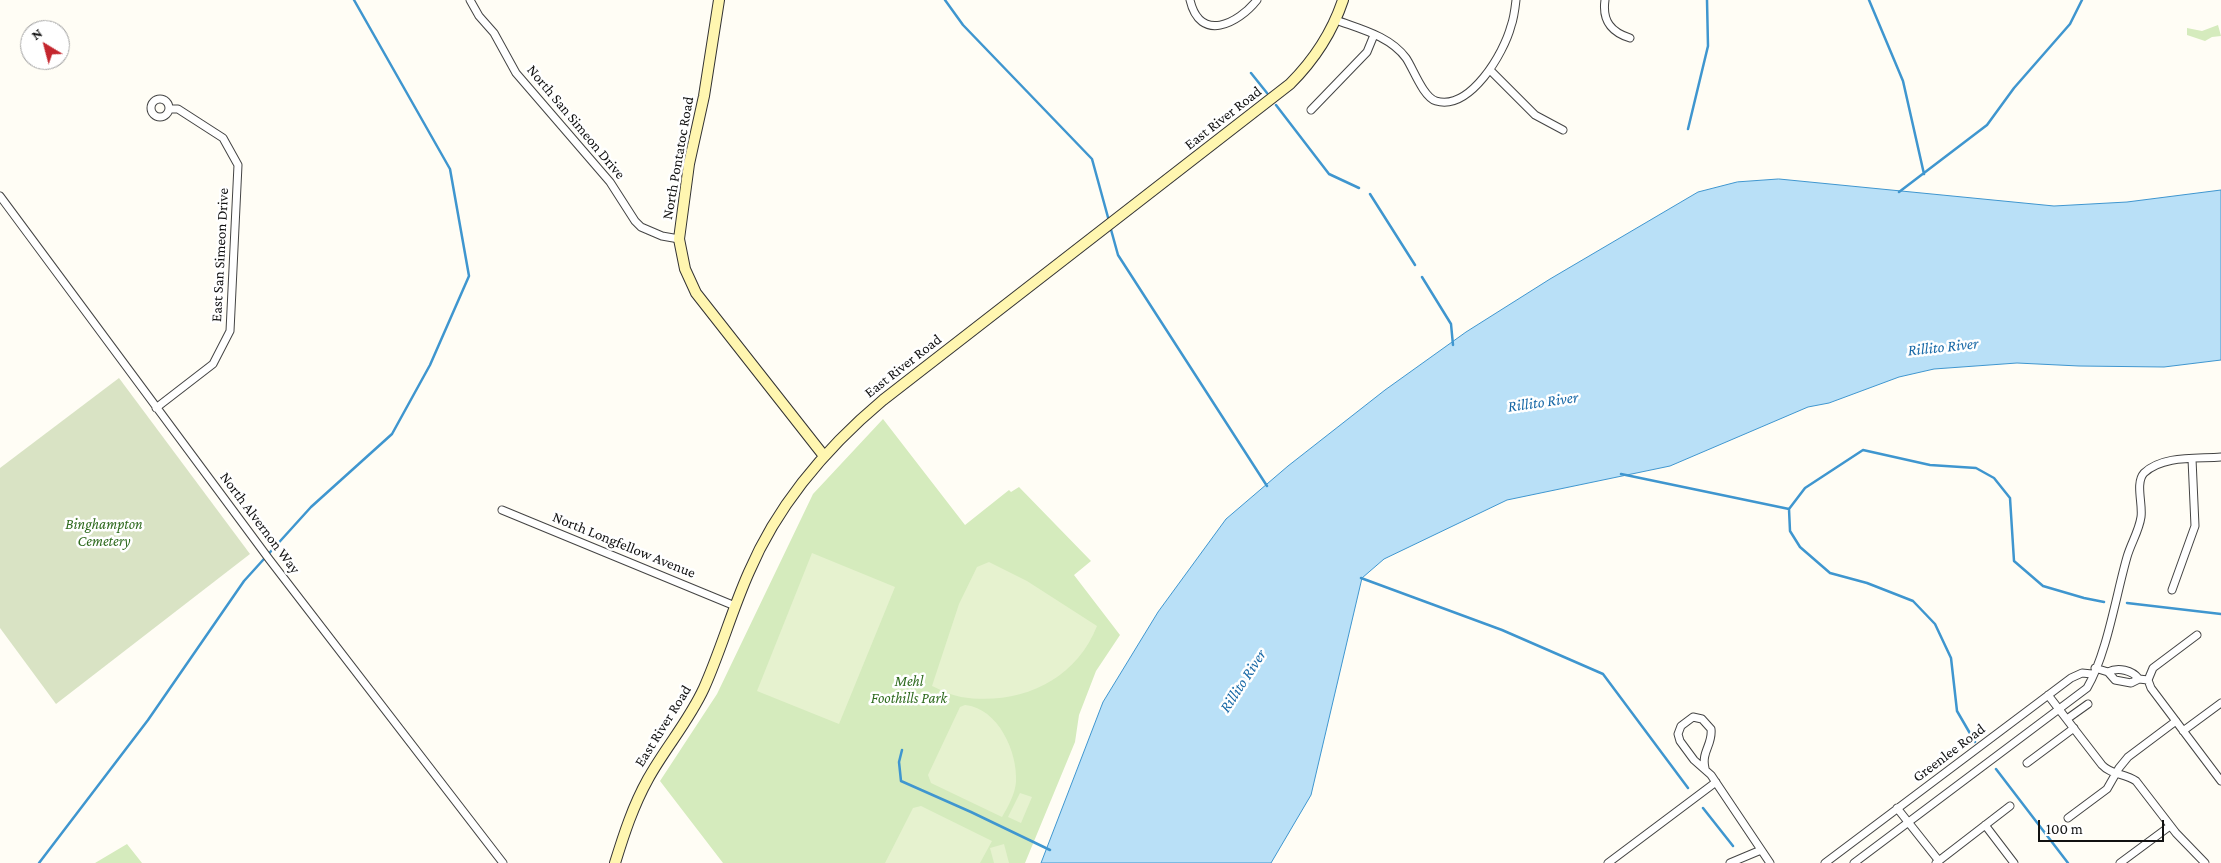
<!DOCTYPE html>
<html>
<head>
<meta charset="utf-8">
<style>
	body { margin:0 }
	#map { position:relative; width:2221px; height:863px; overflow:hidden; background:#fffdf5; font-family:"Crimson Pro",serif }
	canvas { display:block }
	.north { position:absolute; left:20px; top:20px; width:50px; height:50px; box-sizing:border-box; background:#fff; border:1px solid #a0a0a0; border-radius:50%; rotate:323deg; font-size:14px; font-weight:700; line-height:20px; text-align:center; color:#111 }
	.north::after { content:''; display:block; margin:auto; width:18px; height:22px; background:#c4262e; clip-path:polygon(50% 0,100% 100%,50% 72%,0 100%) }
	.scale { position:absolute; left:2038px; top:820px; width:126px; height:22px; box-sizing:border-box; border:2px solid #111; border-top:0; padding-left:6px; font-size:15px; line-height:18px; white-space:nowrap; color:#111; -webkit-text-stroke:4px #fff; paint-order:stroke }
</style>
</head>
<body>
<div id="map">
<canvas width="2221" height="863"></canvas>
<div class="north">N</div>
<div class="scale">100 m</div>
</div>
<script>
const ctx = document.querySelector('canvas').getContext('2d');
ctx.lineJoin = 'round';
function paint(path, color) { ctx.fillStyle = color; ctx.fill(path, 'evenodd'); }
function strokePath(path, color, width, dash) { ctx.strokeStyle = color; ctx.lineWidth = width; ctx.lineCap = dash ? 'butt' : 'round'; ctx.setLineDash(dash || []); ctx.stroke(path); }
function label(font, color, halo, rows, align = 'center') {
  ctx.font = font + ' "Crimson Pro",serif'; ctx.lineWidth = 5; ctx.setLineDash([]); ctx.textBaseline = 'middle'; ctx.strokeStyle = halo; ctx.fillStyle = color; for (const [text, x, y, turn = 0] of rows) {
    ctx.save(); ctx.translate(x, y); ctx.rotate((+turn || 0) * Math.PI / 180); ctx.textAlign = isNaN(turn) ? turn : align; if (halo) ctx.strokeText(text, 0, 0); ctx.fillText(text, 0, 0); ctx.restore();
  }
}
const green = new Path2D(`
	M2218 25 2221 36 2212 37 2205 41 2187 35V28L2202 31Z
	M883 419 965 525 1009 490 1011 492 1019 487 1091 561 1074 575 1120 635 1096 671 1079 715 1075 742 1025 863H723L660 781 717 694 813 494Z
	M127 844 142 863H95Z`);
const cemetery = new Path2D(`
	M119 378 250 554 56 704 0 628V468Z`);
const pitch = new Path2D(`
	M812 553 895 587 839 724 757 691Z
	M989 562 1027 581 1097 626C1075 682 1018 706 961 697 951 695 941 690 932 686L959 604 977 567Z
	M965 705C998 708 1018 752 1016 782 1015 794 1008 807 1002 817L931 783 928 775 960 707Z
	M1020 793 1032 797 1021 823 1008 817Z
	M921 806 992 841 980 863H885L913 808Z
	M1004 844 1009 863H994L990 848Z`);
const water = new Path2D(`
	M1779 179 2054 206 2127 202 2221 190V360L2164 367 2079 366 2017 363 1934 369 1899 377 1829 403 1808 407 1670 466 1507 500 1384 559 1362 578 1311 795 1271 863H1041L1103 702 1158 612 1226 519 1288 466 1385 390 1466 332 1550 279 1698 192 1737 182Z`);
const stream = new Path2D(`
	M945 0 963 25 1092 159 1109 221
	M1869 0 1903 81 1924 174
	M1251 73 1267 93
	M1276 105 1329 174 1359 188
	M1688 129 1708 46 1707 0
	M1899 192 1987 125 2014 88 2070 24 2082 0
	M1370 194 1415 265
	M1110 226 1118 255 1267 486
	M1422 277 1451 324 1453 345
	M1621 474 1789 509
	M1361 578 1502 630 1603 674 1688 788
	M2127 603 2221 614
	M1975 742 1957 711 1951 658 1935 624 1913 601 1867 583 1830 573 1800 547 1790 531 1789 509 1805 488 1863 450 1930 465 1976 468 1994 478 2010 498 2014 561 2043 586 2084 598 2104 602
	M902 750 899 762 901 781 971 812 1050 850
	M1996 769 2068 863
	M1703 808 1733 846
	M39 863 148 720 244 581 311 507 392 434 430 365 469 276 450 169 354 0`);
const street = new Path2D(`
	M470 0 479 16 494 33 516 73 610 182 635 221 641 227 662 236 679 239
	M1190 0C1200 43 1238 24 1257 0
	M1605 0C1602 21 1611 32 1630 38
	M1336 20C1360 29 1390 36 1406 58 1413 68 1423 97 1436 101 1470 111 1504 53 1511 26 1514 18 1515 9 1516 0
	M1490 70 1535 115 1563 130
	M151 108a9 9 0 1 1 18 0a9 9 0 1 1-18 0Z
	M1311 110 1367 52 1374 35
	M0 196 269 559 503 863
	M156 408 213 364 230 331 238 165 223 138 178 109H169
	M502 510 735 606
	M2172 590 2195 526 2192 459
	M2095 668 2108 672 2115 680 2131 683 2139 679 2148 680 2151 688 2221 781
	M2108 672C2118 667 2132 670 2139 679
	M2148 680 2153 668 2197 635
	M2048 695 2102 765C2111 775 2125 773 2136 781L2176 833 2205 863
	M2067 719 2088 704
	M2183 731 2221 703
	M2027 763 2074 728
	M1705 768C1701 752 1713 744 1711 729L1702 719 1693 717 1681 726 1678 734 1680 741 1694 760 1711 775 1770 863
	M1897 808 1939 861
	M2068 818 2107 789 2119 768 2128 757 2176 721
	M1985 825 2014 863
	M1608 863 1716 782
	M1730 863 1761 850
	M1825 863 2071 678 2082 673 2092 674
	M1854 863 2087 688C2107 654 2116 595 2127 557 2131 543 2139 531 2141 517 2143 504 2135 483 2144 473 2163 455 2197 459 2221 457
	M1936 863 2010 806
	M2120 863 2170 826`);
const secondary = new Path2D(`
	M719 0 704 96 689 164 679 239 685 269 696 293 824 456
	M615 863C624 834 633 806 648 779 665 748 689 721 704 688 721 650 732 610 749 572 778 504 827 447 883 400L1290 84C1315 59 1332 33 1343 0`);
const streetNames = [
	["East River Road",1223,118,-38],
	["North San Simeon Drive",576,122,50],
	["North Pontatoc Road",678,158,-80],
	["East San Simeon Drive",220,255,-87],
	["East River Road",903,366,-38],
	["North Alvernon Way",260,523,53],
	["North Longfellow Avenue",624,545,22],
	["East River Road",663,726,-58],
	["Greenlee Road",1949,753,-37]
];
const parkNames = [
	["Binghampton",104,524],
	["Cemetery",104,541],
	["Mehl",909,681],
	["Foothills Park",909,698]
];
const waterNames = [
	["Rillito River",1943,347,-6],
	["Rillito River",1543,402,-8],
	["Rillito River",1243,681,-57]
];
paint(green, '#d5ebbd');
paint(cemetery, '#d9e3c4');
paint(pitch, '#e6f2cf');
paint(water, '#b9e0f7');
strokePath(water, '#3f96cf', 1);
strokePath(stream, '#3f96cf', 2.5);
strokePath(street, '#444', 9);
strokePath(secondary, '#333', 12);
strokePath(street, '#fff', 7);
strokePath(secondary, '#fff6b0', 10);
label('15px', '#111', '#fff', streetNames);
label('italic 15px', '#2f6b1f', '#fff', parkNames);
label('italic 16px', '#1768a6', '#fff', waterNames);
</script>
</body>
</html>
